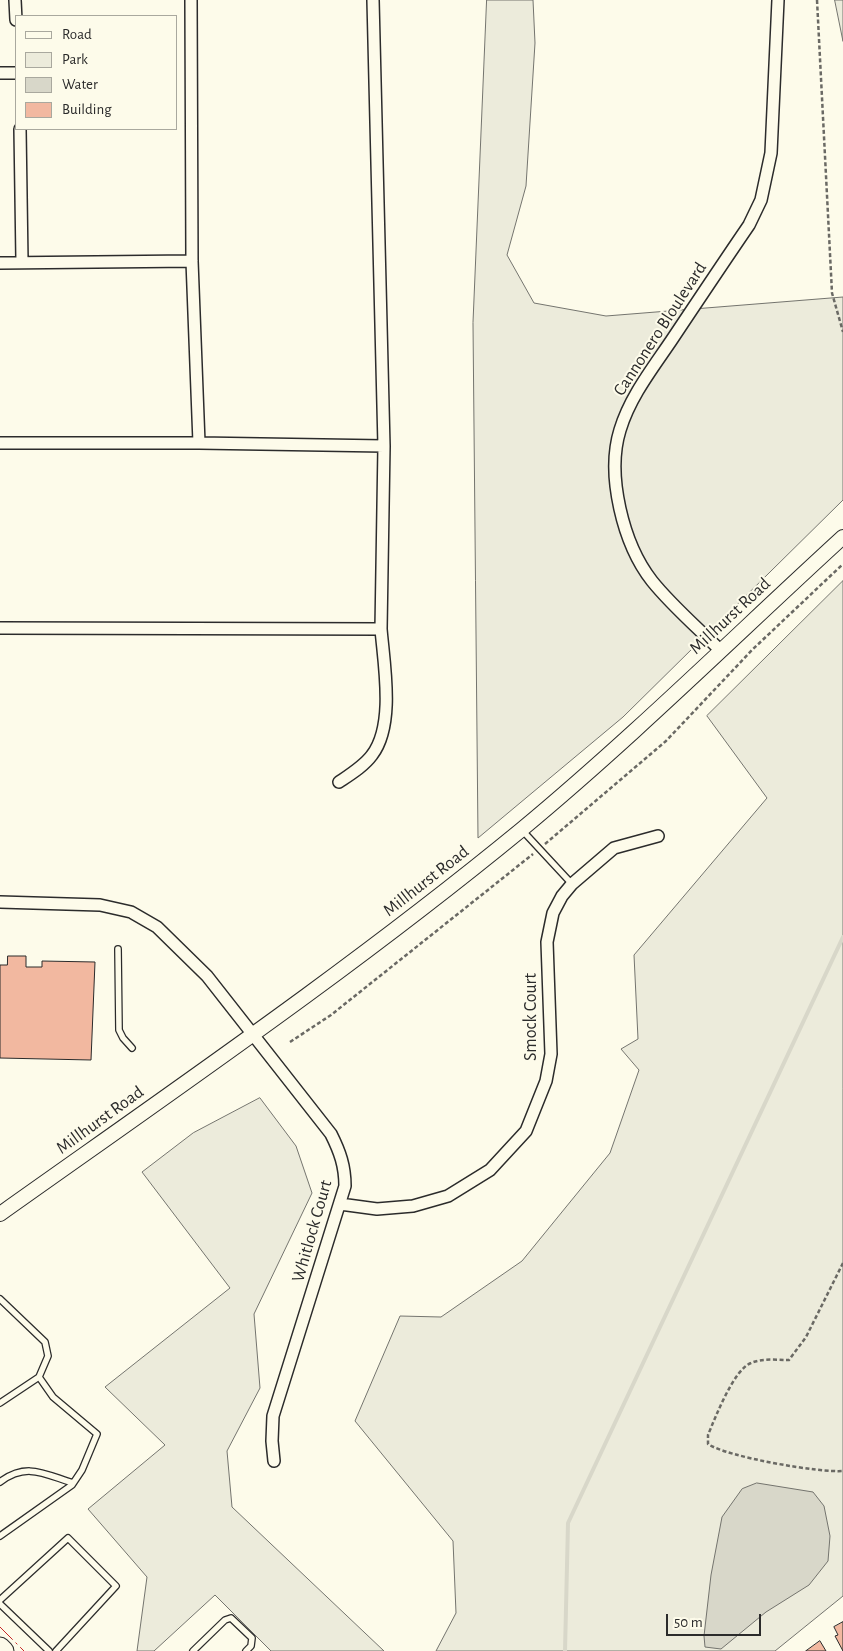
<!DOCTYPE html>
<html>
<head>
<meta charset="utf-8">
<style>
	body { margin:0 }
	#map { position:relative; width:843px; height:1651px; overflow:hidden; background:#fdfbea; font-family:"Alegreya Sans",sans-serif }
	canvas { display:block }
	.legend { position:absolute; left:15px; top:15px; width:162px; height:115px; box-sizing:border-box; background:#fdfbea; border:1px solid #a9a89e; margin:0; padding:6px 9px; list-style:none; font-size:15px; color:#2b2b2b }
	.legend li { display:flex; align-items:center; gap:10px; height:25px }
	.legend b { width:25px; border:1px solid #a9a89e }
	.scale { position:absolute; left:666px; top:1614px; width:95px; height:22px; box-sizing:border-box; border:2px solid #2b2b2b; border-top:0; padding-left:6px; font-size:15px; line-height:18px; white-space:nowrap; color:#2b2b2b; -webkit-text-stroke:4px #fdfbea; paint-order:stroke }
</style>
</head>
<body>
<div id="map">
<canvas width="843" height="1651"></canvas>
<ul class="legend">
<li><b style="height:6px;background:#fdfbea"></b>Road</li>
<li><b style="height:14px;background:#ecebdb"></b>Park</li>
<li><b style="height:14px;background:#d8d7c9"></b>Water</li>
<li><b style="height:14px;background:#f2b8a0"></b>Building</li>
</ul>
<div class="scale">50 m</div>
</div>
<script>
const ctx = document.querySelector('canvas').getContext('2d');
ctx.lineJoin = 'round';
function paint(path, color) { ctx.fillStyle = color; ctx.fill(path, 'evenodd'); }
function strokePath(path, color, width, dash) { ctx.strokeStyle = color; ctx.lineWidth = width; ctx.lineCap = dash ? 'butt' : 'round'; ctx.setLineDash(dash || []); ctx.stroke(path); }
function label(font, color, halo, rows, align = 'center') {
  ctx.font = font + ' "Alegreya Sans",sans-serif'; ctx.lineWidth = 4; ctx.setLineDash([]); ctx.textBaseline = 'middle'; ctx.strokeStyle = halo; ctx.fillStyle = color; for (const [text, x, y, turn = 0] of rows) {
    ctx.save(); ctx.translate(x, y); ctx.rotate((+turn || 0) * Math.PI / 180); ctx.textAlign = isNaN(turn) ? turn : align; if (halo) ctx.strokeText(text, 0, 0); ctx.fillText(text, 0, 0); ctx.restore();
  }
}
const green = new Path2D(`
	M487 0H533L535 43 526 186 507 255 534 303 606 316 843 297V500L623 717 478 838 473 323Z
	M835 0H843V41Z
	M843 581V1596L775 1651H436L456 1613 453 1541 355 1421 400 1316 441 1317 522 1261 610 1153 639 1070 621 1049 638 1039 634 955 767 798 707 716Z
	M260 1098 296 1146 312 1193 254 1314 260 1388 227 1451 232 1507 384 1651H271L215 1595 154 1651H137L147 1577 88 1509 165 1445 105 1387 230 1288 142 1172 193 1133Z`);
const water = new Path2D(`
	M757 1483 813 1492 824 1506 830 1536 828 1561 809 1585 766 1612 721 1649 705 1647 704 1636 711 1575 722 1517 742 1489Z`);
const stream = new Path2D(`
	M565 1651 568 1523 843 937`);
const building = new Path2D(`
	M8 956H26V967H42V961L95 962 91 1060 0 1058V965H7Z
	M843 1622V1651L835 1636 838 1635 834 1627Z
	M820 1641 826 1651H806Z`);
const path = new Path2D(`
	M817 0 832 293 843 332
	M545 844 666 741 752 650 843 564
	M290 1042 331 1015 533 854
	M843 1263 806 1337 789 1360C777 1360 762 1358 751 1363 734 1369 715 1418 708 1435V1444C727 1457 820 1473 843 1471`);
const service = new Path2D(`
	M521 829 572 884
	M118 949 119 1030 123 1038 132 1048
	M0 1299 45 1342 48 1356 39 1377 53 1397 97 1434 82 1470 72 1485 0 1536
	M0 1403 39 1377
	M0 1482C27 1462 44 1474 73 1483
	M0 1600 68 1538 116 1586 56 1651
	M0 1604 49 1651
	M193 1651 225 1620 231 1618 252 1638 251 1646 246 1651`);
const minor = new Path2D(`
	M15 0 16 20
	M191 0 192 261 199 443
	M0 73H16
	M20 129 22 261
	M0 263 192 261
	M0 443H199L384 446
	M0 628 381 629 384 446 373 0
	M721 651C698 628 672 606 652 581 623 544 606 475 620 430 630 397 652 369 671 341 697 302 723 263 749 225L761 200 771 153 778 0
	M339 782C351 774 364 766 372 755 395 725 384 665 381 629
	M0 902 100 905 131 912 157 927 207 976 331 1134C340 1152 345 1166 345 1186L273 1416 272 1441 274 1461
	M340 1204 377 1209 413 1206 448 1196 490 1170 526 1131 546 1081 551 1054 547 942 553 913 562 896 572 884 614 848 658 836`);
const tertiary = new Path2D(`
	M0 1214C176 1089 354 967 521 830 633 737 736 635 843 537`);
const trunk = new Path2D(`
	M0 1647 4 1651`);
const power = new Path2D(`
	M0 1627 24 1651`);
const streetNames = [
	["Cannonero Bloulevard",660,329,-57],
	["Millhurst Road",730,616,-43],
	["Millhurst Road",426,881,-38],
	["Smock Court",531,1017,-90],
	["Millhurst Road",100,1120,-36],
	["Whitlock Court",312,1231,-74]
];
paint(green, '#ecebdb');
strokePath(green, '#74746e', 1);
paint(water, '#d8d7c9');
strokePath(water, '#74746e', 1);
strokePath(stream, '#d8d7c9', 4);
paint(building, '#f2b8a0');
strokePath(building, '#2b2b2b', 1);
strokePath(service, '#2b2b2b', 8);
strokePath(minor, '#2b2b2b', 14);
strokePath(tertiary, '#2b2b2b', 16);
strokePath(trunk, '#2b2b2b', 21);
strokePath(path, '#6a6964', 2.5, [4, 2.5]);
strokePath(service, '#fdfbea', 5.5);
strokePath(minor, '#fdfbea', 11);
strokePath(tertiary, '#fdfbea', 14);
strokePath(trunk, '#fdfbea', 19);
strokePath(power, '#c62828', 1, [18, 4, 2.5, 4]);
label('18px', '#2b2b2b', '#fdfbea', streetNames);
</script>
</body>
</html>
